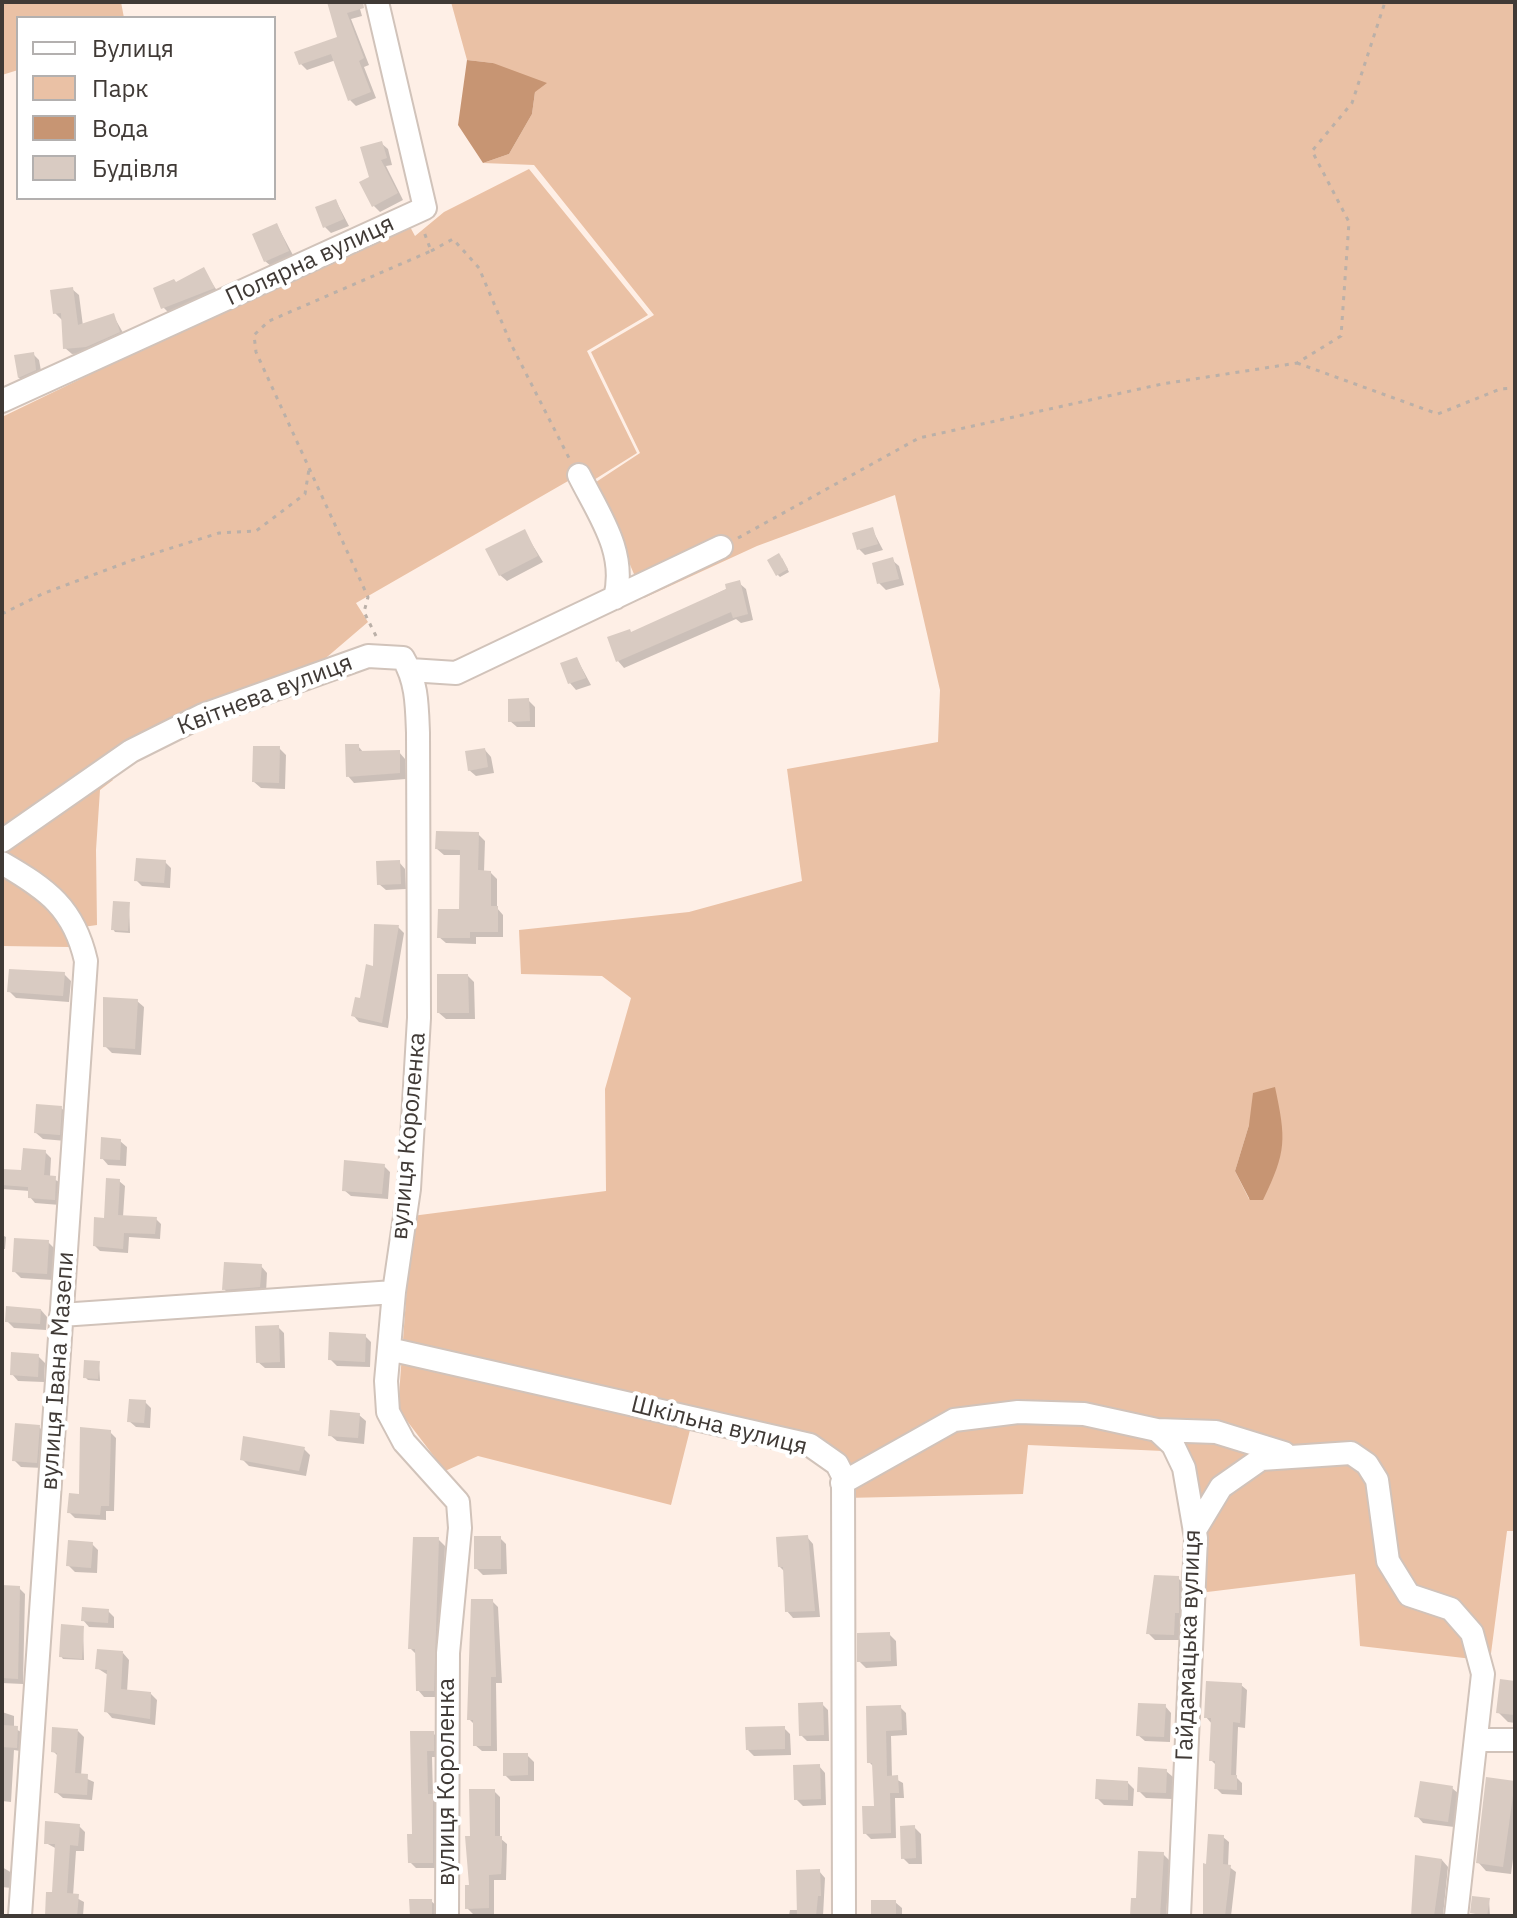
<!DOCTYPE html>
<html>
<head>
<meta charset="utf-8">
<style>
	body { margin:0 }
	#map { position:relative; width:1517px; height:1918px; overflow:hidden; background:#feefe6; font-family:"IBM Plex Sans",sans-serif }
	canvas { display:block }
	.frame { position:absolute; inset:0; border:4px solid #403a36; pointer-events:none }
	.legend { position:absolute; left:16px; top:16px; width:260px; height:184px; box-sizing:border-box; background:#fff; border:2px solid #b3b0af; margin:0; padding:10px 14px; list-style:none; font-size:24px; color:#403a36 }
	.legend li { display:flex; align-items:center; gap:16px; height:40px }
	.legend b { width:40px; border:2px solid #b3b0af }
</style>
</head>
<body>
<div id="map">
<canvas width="1517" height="1918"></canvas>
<div class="frame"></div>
<ul class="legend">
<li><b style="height:10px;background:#fff"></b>Вулиця</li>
<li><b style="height:22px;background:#eac1a5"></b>Парк</li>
<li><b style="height:22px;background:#c79573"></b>Вода</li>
<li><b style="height:22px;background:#d9cbc2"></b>Будівля</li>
</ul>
</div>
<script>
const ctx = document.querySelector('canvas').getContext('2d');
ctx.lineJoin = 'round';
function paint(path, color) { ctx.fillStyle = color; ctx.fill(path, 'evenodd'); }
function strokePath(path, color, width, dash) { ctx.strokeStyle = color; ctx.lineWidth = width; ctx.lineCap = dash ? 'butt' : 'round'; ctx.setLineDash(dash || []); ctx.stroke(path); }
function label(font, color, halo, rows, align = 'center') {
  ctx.font = font + ' "IBM Plex Sans",sans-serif'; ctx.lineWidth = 8; ctx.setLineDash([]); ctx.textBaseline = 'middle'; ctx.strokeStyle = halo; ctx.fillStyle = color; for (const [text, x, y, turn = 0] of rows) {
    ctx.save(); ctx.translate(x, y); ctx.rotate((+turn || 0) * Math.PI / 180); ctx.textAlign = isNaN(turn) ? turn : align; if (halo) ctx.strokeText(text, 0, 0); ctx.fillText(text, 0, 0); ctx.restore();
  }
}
const green = new Path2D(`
	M2 2H121L124 18H18V70L2 75Z
	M451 2H1515V1531H1507L1490 1661 1360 1646 1355 1574 1199 1593 1186 1452 1028 1445 1023 1494 845 1498 834 1464 690 1430 671 1505 478 1456 445 1471 398 1409 412 1216 606 1191 605 1089 631 998 602 976 521 974 519 930 689 912 802 881 787 769 938 742 940 690 895 495 757 546 644 598 615 529 590 486 640 453 591 352 654 315 534 165 483 163 509 154 532 114 535 92 493 63 467 60ZM1249 1125V1199L1235 1171Z
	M529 169 648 315 587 351 637 453 589 483 582 473 356 603 368 622 320 663 286 678 2 833V417L407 221 415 236 444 212Z
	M107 774 113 780 100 790 96 850 97 925 83 927 2 857V851Z
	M2 867 30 883 72 934 69 947 2 946Z`);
const water = new Path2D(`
	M467 60 493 63 547 83 535 92 532 114 509 154 483 163 458 125Z
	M1275 1087C1286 1139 1287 1151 1263 1200H1250L1235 1171 1249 1125 1253 1093Z`);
const shadow = new Path2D(`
	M329 2H358L362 16 351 19 369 65 364 67 376 98 356 106 350 100 336 60 307 70 301 64 340 38Z
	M381 143 388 149 392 165 386 166 403 200 380 212 373 205 371 178Z
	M336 201 349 226 331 233 324 226Z
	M277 225 294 257 272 267 265 261Z
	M203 270 220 295 170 314 163 307 177 284Z
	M72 289 79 295 83 326 113 315 126 338 93 353 72 354 65 348 62 320 55 313Z
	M33 354 39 360 42 376 26 384 19 378 16 356Z
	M872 529 883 550 865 555 859 549Z
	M524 531 543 562 507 581 500 575Z
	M782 558 789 572 780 577 777 574Z
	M892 560 899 566 904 585 886 590 879 583Z
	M739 583 746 589 753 620 741 623 736 619 624 668 618 661 610 638 632 634Z
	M577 659 591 685 576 690 570 683Z
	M528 700 535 707V727H517L510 721Z
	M358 746 364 753 399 752 405 759 406 779 354 783 348 776Z
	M279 748 286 755 285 789 261 788 254 782Z
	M485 750 491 757 494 773 476 776 469 770Z
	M478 834 485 841 484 872 491 873 497 879V908L503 915V937H476V944L446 943 439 937 461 912 462 855H444L437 849Z
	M165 862 171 868 170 888 142 886 136 880Z
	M399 862 405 869 406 889 386 890 379 884Z
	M129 904 130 933 115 932 113 929Z
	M398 927 404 933 388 1028 359 1022 353 1015Z
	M64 974 71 981 69 1002 16 998 9 991Z
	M468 976 474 982 475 1019H446L439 1013Z
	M137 1001 144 1007 141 1055 112 1053 105 1046Z
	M61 1108 68 1114 66 1141 43 1139 36 1133Z
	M120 1141 127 1147 126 1166 108 1165 102 1158Z
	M45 1152 51 1158 50 1177 61 1183 60 1205 35 1203 30 1197V1191L2 1189V1171L23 1172Z
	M384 1166 390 1172 388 1199 351 1196 344 1190Z
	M119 1181 125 1186 123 1217 156 1219 161 1224 160 1239 129 1237 128 1253 100 1251 95 1246Z
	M2 1235 6 1237 5 1249H2Z
	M48 1242 55 1249 53 1280 21 1278 14 1271Z
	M261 1266 267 1273 266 1293 230 1295 224 1289Z
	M41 1310 47 1317 46 1330 14 1328 7 1321Z
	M278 1327 284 1333 285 1368H265L258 1362Z
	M365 1336 371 1342 370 1367 337 1366 330 1359Z
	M38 1356 45 1363 44 1382 18 1381 12 1374Z
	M99 1363 100 1381 88 1380 85 1377Z
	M145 1402 151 1408 150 1428 136 1427 129 1421Z
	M359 1415 366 1421 364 1444 337 1441 330 1435Z
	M39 1427 45 1433 43 1468 21 1467 14 1460Z
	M110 1432 116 1438 114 1511H106V1520L75 1518 69 1512 81 1496Z
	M304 1449 310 1455 306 1476 249 1466 242 1459Z
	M807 1537 813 1544 820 1617 793 1618 787 1611 785 1572 779 1566Z
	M500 1538 506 1544 507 1574 483 1575 476 1568Z
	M438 1539 445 1546 440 1697H424L418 1690 417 1655 411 1649Z
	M92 1544 98 1550 97 1573 75 1572 68 1565Z
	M1178 1578 1185 1585 1179 1640H1155L1148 1633Z
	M2 1587 19 1588 25 1594 23 1684 2 1683Z
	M492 1601 498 1607 502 1683H496L497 1751H482L475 1745V1725L469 1719Z
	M108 1611 114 1617V1628L89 1627 83 1620Z
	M83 1627 84 1660 63 1659 61 1656Z
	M889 1634 896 1641 897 1666 866 1668 859 1661Z
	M123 1653 129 1660 127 1692 151 1694 157 1700 155 1725 112 1718 106 1711 108 1675 97 1668Z
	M1515 1683V1723L1508 1722 1498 1712Z
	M1241 1685 1247 1690 1245 1728 1238 1727 1236 1777 1242 1783V1795L1222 1794 1216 1788 1217 1766 1211 1760 1212 1724 1206 1717Z
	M822 1704 828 1710 829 1741H807L801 1735Z
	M1165 1706 1171 1713 1170 1742 1145 1741 1138 1735Z
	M900 1707 906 1713 907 1735 891 1736 892 1777 903 1783 904 1798H895L896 1838 871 1839 865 1833 876 1808 875 1768 869 1762 868 1708Z
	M2 1712 14 1716V1728L21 1732 20 1751 14 1750 11 1802 2 1801Z
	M784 1728 790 1734 791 1755 754 1756 748 1750Z
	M78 1731 84 1737 81 1776 94 1782 92 1800 63 1798 56 1792 59 1757 53 1751Z
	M412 1733H433L439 1739V1757H432L433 1796 439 1801 438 1868H416L410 1862 414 1836Z
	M527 1755 534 1762V1781H511L505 1775Z
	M819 1766 825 1773 826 1805 803 1806 796 1799Z
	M1166 1771 1173 1777 1172 1799 1146 1798 1139 1791Z
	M1487 1779 1515 1784V1844L1511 1874 1486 1871 1478 1862Z
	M1128 1783 1134 1789 1133 1806 1104 1805 1097 1798Z
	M1452 1788 1459 1794 1454 1827 1423 1823 1417 1816Z
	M494 1791 500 1797V1838L507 1844 506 1880H494V1914H473L467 1908Z
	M79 1826 85 1832 84 1851H76L73 1896 84 1902 83 1916H47L54 1895 57 1849 46 1843Z
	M914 1827 921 1834 922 1864H909L903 1858Z
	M1223 1837 1229 1842 1228 1866 1236 1872 1231 1916H1205L1208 1866Z
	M1163 1854 1170 1861 1166 1916H1132Z
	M1417 1857 1442 1860 1448 1867 1443 1916H1413Z
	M2 1867 12 1873 11 1888 2 1887Z
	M819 1871 825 1878 823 1916H789L790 1910H799Z
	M1489 1900 1490 1916 1472 1912Z
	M431 1901 438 1907V1916H412Z
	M895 1902 902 1908V1916H873Z`);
const building = new Path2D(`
	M327 2H363L364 8 347 13 364 58 359 61 371 92 348 101 331 54 299 65 294 52 337 37Z
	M382 141 387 158 381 160 398 193 372 207 359 182 369 177 360 147Z
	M336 199 344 219 323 228 315 207Z
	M277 223 289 251 264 262 252 234Z
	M204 267 215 288 161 309 153 288 174 279 176 282Z
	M73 287 78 325 114 313 120 332 86 347 63 349 61 313 53 314 50 290Z
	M34 352 36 370 18 378 14 355Z
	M873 527 878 544 857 550 852 533Z
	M525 529 538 556 499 576 485 549Z
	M779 553 788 569 776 576 767 560Z
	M893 557 899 579 877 584 872 563Z
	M740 580 748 614 733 618 731 612 616 662 607 637 630 629 631 632 726 589 725 584Z
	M577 657 586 678 568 684 560 663Z
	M529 698 530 721 508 722V699Z
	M345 744H359V751L400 750V773L346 777Z
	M253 746H280L279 783 252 782Z
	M485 748 488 767 468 771 465 751Z
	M436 831 479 832 478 870 491 871V906H498V932H470V938H437L438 909H459L460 850 435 849Z
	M136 858 166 860 164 883 134 881Z
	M400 860 401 884 377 885 376 861Z
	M113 901 130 902 128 931 111 930Z
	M374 924 399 925 382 1023 351 1016 355 997 360 998 366 964 373 966Z
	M9 969 65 972 63 996 7 992Z
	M437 974H468L469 1013H437Z
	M103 997 138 999 135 1049 103 1047Z
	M36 1104 62 1106 60 1135 34 1133Z
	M101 1137 121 1139 120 1160 100 1159Z
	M23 1148 46 1150 44 1175 56 1176 55 1200 28 1198V1187L2 1185V1169L21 1170Z
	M344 1160 385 1164 382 1194 342 1191Z
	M106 1178 120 1179 118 1215 157 1217 155 1234 124 1233 123 1249 93 1246 94 1217 104 1218Z
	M14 1238 49 1240 47 1274 12 1272Z
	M224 1262 262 1264 260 1287 222 1290Z
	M6 1306 41 1309 40 1324 5 1322Z
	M279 1325 280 1362 256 1363 255 1326Z
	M329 1332 366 1334 365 1362 328 1360Z
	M11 1352 39 1354 38 1377 10 1375Z
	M84 1360 100 1361 98 1379 83 1378Z
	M129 1399 146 1400 144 1423 127 1422Z
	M330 1410 360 1413 358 1438 328 1436Z
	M15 1423 40 1425 37 1463 12 1461Z
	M80 1427 111 1430 109 1506H101L100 1515 67 1513 69 1493 79 1494Z
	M243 1436 305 1447 299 1471 240 1460Z
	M808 1535 815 1611 785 1612 783 1567H778L776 1537Z
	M474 1536H501V1569H474Z
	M413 1537H439L434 1691H416L415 1649H408Z
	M68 1540 93 1542 91 1568 66 1566Z
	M1154 1575 1179 1576V1613H1175L1174 1635 1146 1634Z
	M2 1585 20 1586 18 1679 2 1678Z
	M471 1599H493L496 1677H491V1746H473V1720H467Z
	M82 1607 109 1609 108 1623 81 1621Z
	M61 1624 84 1626 82 1659 59 1657Z
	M890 1632 891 1661 857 1662V1633Z
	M97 1649 123 1651 121 1689 151 1692 150 1719 104 1712 107 1670 95 1669Z
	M1500 1679 1515 1681V1715L1496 1713Z
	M1206 1681 1242 1683 1240 1723 1233 1722 1231 1775H1237V1790L1214 1789 1215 1761H1209L1211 1718H1204Z
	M823 1702 824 1735 799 1736 798 1703Z
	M1138 1703 1166 1704 1164 1737 1136 1736Z
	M901 1705 902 1730 886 1731 887 1776 898 1775 899 1793H890L891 1833 863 1834 862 1806H874L872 1763H867L866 1706Z
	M2 1725 18 1726 17 1748 2 1747Z
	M785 1726V1749L746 1750 745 1727Z
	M52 1727 78 1729 75 1773 88 1774 87 1795 54 1793 57 1753 51 1752Z
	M410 1731H434V1751H427L428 1794H433V1863H408L407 1834H412Z
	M503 1753H528V1775L503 1776Z
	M820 1764 821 1799 794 1800 793 1765Z
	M1138 1767 1167 1769 1166 1793 1137 1792Z
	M1486 1777 1515 1781 1503 1867 1476 1863Z
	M1096 1779 1128 1781V1800L1095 1799Z
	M1420 1781 1453 1786 1448 1822 1414 1817Z
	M469 1789H495V1836H502V1857L501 1874 489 1875V1908L465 1909V1885H469L465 1836H470Z
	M45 1821 80 1824 78 1846 70 1845 67 1893 79 1894 77 1916H45L46 1892H52L55 1844H44Z
	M915 1825 916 1858 901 1859 900 1826Z
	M1208 1834 1224 1835 1223 1864 1231 1865 1225 1916H1203V1863L1206 1864Z
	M1138 1851 1164 1852 1160 1916H1130L1131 1898H1136Z
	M1415 1855 1442 1859 1434 1916H1411Z
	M820 1869 821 1896H818L816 1916H797L796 1870Z
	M1472 1896 1490 1898 1487 1916 1470 1913Z
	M409 1899H432V1916H410Z
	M871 1900H896V1916H871Z`);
const path = new Path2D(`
	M431 251 453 239 479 268 511 344 570 460
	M1297 363 1438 414 1500 389 1515 388
	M738 538 919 438 1162 384 1297 363 1341 336 1349 222 1312 151 1352 103 1385 2
	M2 614 42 594 133 560 219 533 256 531 305 494 309 469
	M376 636 364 612 368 597 256 352 254 335 269 321 431 251 423 229`);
const minor = new Path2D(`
	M2 401 425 208 377 2
	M579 475C599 515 627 552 615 598
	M410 670 456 673 721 547
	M2 841 131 751 203 715 368 656 403 658C417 681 417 706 418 733L419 1018 409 1189 394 1292 386 1381 388 1412 404 1442 458 1502 460 1528 448 1653 447 1916
	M2 863C47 889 74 908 86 961L20 1916
	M61 1315 394 1292
	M389 1349 810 1445 837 1464 843 1476 844 1916
	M1157 1430 1216 1432 1284 1453
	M842 1483 954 1420 1018 1412 1084 1414 1157 1430 1173 1445 1184 1468 1196 1538 1179 1916
	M1195 1530 1221 1487 1261 1459 1351 1453 1367 1464 1377 1480 1388 1561 1409 1595 1451 1609 1472 1633 1483 1674 1456 1916
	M1476 1740H1515`);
const streetNames = [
	["Полярна вулиця",310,261,-25],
	["Квітнева вулиця",265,695,-21],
	["вулиця Короленка",409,1136,-85],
	["вулиця Івана Мазепи",58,1371,-86],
	["Шкільна вулиця",719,1426,14],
	["Гайдамацька вулиця",1189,1645,-88],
	["вулиця Короленка",447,1782,-90]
];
paint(green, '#eac1a5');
paint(water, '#c79573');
paint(shadow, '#0003');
paint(building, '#d9cbc2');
strokePath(minor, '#d1c3ba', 26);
strokePath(path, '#bbb0a8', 3, [4, 6]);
strokePath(minor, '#fff', 22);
label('24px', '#403a36', '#fff', streetNames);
</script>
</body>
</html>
